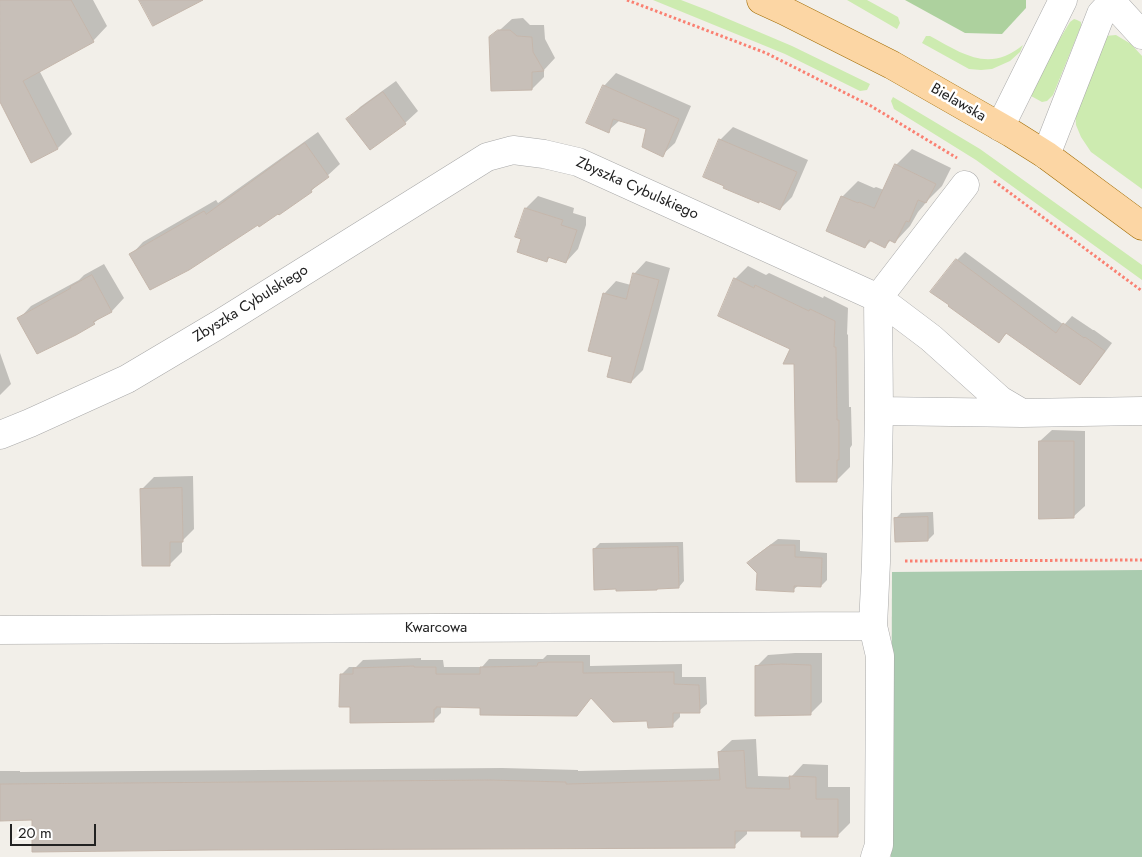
<!DOCTYPE html>
<html>
<head>
<meta charset="utf-8">
<style>
	body { margin:0 }
	#map { position:relative; width:1142px; height:857px; overflow:hidden; background:#f2efe9; font-family:Jost,sans-serif }
	canvas { display:block }
	.scale { position:absolute; left:10px; top:824px; width:86px; height:22px; box-sizing:border-box; border:2px solid #222; border-top:0; padding-left:6px; font-size:15px; line-height:18px; white-space:nowrap; color:#222; -webkit-text-stroke:4px #fff; paint-order:stroke }
</style>
</head>
<body>
<div id="map">
<canvas width="1142" height="857"></canvas>
<div class="scale">20 m</div>
</div>
<script>
const ctx = document.querySelector('canvas').getContext('2d');
ctx.lineJoin = 'round';
function paint(path, color) { ctx.fillStyle = color; ctx.fill(path, 'evenodd'); }
function strokePath(path, color, width, dash) { ctx.strokeStyle = color; ctx.lineWidth = width; ctx.lineCap = dash ? 'butt' : 'round'; ctx.setLineDash(dash || []); ctx.stroke(path); }
function label(font, color, halo, rows, align = 'center') {
  ctx.font = font + ' Jost,sans-serif'; ctx.lineWidth = 5; ctx.setLineDash([]); ctx.textBaseline = 'middle'; ctx.strokeStyle = halo; ctx.fillStyle = color; for (const [text, x, y, turn = 0] of rows) {
    ctx.save(); ctx.translate(x, y); ctx.rotate((+turn || 0) * Math.PI / 180); ctx.textAlign = isNaN(turn) ? turn : align; if (halo) ctx.strokeText(text, 0, 0); ctx.fillText(text, 0, 0); ctx.restore();
  }
}
const grass = new Path2D(`
	M653 0H681L707 10 792 46 870 84 867 90 860 91 785 54Z
	M847 0H867L898 17 900 23 897 29Z
	M1074 19 1077 20 1081 22V26L1053 95 1047 101 1042 102 1031 96 1030 88 1070 22Z
	M1116 35 1131 44 1142 56V189L1091 152 1081 137 1076 125 1075 109 1105 36Z
	M926 36H930C963 54 989 73 1023 45L1020 52 1010 61 992 69 981 70 969 69 922 43Z
	M893 97 980 149 1142 265V280L976 160 894 109 891 101Z`);
const forest = new Path2D(`
	M905 0H1026V8L1002 34 965 33Z`);
const cemetery = new Path2D(`
	M1142 570V857H891L892 572Z`);
const shadow = new Path2D(`
	M0 0H93L107 26 93 41 39 70 72 134 58 148 0 99Z
	M523 18 530 25H544L545 39 555 58 544 70V77L532 89 491 38 512 19Z
	M616 73 691 106 675 143 662 155 648 128 620 120 608 131 604 86Z
	M396 81 418 111 405 123 370 148 348 119 360 107Z
	M733 127 808 160 792 197 780 209 760 200 758 202 705 176 720 140Z
	M318 132 340 164 311 191 258 223 131 255 143 242 216 200 218 203Z
	M912 149 951 168 942 186 926 202 924 205 918 212 910 226 895 242 891 240 885 246 872 240 865 247 842 197 858 181 874 188 876 187 884 190 896 165Z
	M538 196 574 208 573 213 586 217V225L578 249 566 262 550 257 547 261 523 238 517 236 526 208Z
	M965 252 1064 325 1072 316 1093 330H1094L1112 343 1088 375 1080 383 1008 332 999 341 957 260Z
	M646 261 670 268 643 370 631 382 614 357 604 294 616 281 631 285 634 274Z
	M104 264 124 298 112 311 100 317 94 323 19 319 31 306 79 280 84 275Z
	M748 266 766 275 769 273 823 298 824 296 848 308 847 335 848 334 849 407H851L852 445 850 448V467L837 480 796 363 792 348 735 279Z
	M0 353 11 384 0 395Z
	M1052 430 1085 431V506L1073 517 1040 441Z
	M193 476 194 529 182 541V552L170 564 141 490 154 477Z
	M933 512 934 534 928 540 895 519 901 513Z
	M778 539 800 540V551L827 553V580L821 586 799 585 793 590 759 572 748 563 754 557Z
	M683 542 684 581 679 587 594 549 600 543Z
	M795 653H822V702L810 714 756 667 768 655Z
	M547 655H590V666L682 664V677H706L707 704 699 711 680 712V717L672 725 649 720 592 697 576 715 481 706H441V713L433 721 351 705 341 675 349 667H356L363 660 421 658V660H443L444 667H482L489 659H543Z
	M756 739 758 776 791 777 803 764 828 765V787H850V823L838 835 802 830H747V834L734 846 33 819H0V771H20V772L502 768 578 770V771L720 768 719 752 732 740Z`);
const building = new Path2D(`
	M0 0H71L94 42 23 81 58 149 31 163 0 102Z
	M139 0H203L153 26Z
	M498 30H510L517 36 532 37 533 52 544 71 532 72V90L491 91 489 37Z
	M603 85 679 119 663 157 642 147 646 129 613 119 609 133 586 123Z
	M383 92 406 124 370 150 346 119Z
	M719 139 797 172 780 210 759 201V203L723 188 724 186 703 177Z
	M305 143 329 177 311 190 312 192 279 215 278 214 259 227 258 225 189 270 150 290 129 254 204 211 206 214Z
	M895 164 936 184 926 203 918 200 909 222 906 221 895 243 889 240 885 248 869 240 865 248 826 231 841 196 858 203 859 202 874 208Z
	M525 208 563 220 561 225 577 230 566 263 548 257 547 262 517 252 521 239 515 237Z
	M956 259 1056 333 1063 323 1084 338 1085 337 1105 351 1080 385 1006 333 999 343 948 306 949 305 930 292Z
	M633 273 659 280 631 383 607 377 612 357 588 351 603 293 626 299Z
	M92 275 112 312 93 322 95 324 76 335 37 354 17 318 71 288 70 287Z
	M734 278 754 288 755 285 809 311 810 309 835 321 834 347H836L837 420H839V460H837V482H796L794 364H783L790 349 718 316Z
	M1039 441H1074V518L1039 519Z
	M182 488 183 542H170V566H142L140 489Z
	M928 517V541L895 542 894 518Z
	M771 545H795V557L822 558 821 587 794 586V592L756 590 757 573 747 563Z
	M678 547 679 588 657 589V590L616 591V589L594 590 593 549Z
	M549 662H583V673L674 672V684L699 685 700 713H673V727L648 728 647 721 613 722 591 698 577 716 480 715V708L436 707V709H434V722L350 723V707H339L340 674H353V668L414 666V667H436V674H480V667L537 666 538 663Z
	M782 664 811 665V715L755 716V666Z
	M744 751 746 788 790 789 789 776 816 777V799H838V837H801V831H735V848L213 850 32 852V820L0 821V784L489 780 566 782V784L720 780 718 752Z`);
const path = new Path2D(`
	M627 0 766 53 871 106 957 158
	M994 181 1142 291
	M905 561 1142 560`);
const minor = new Path2D(`
	M1110 0 1142 35
	M1000 127 1063 0
	M1046 155 1101 14 1112 2
	M879 411 1022 413
	M0 435 30 423 127 379 218 325 487 157 513 150 544 154 578 162 878 298 931 338 1000 400 1022 413 1142 411
	M0 630 873 626
	M875 857 879 845 880 656 873 626 876 562 879 411 878 298 965 185`);
const major = new Path2D(`
	M761 0 785 11 892 65 1011 133 1046 155 1142 226`);
const streetNames = [
	["Bielawska",958,103,30],
	["Zbyszka Cybulskiego",637,189,24],
	["Zbyszka Cybulskiego",251,304,-32],
	["Kwarcowa",436,628]
];
paint(grass, '#cdebb0');
paint(forest, '#add19e');
paint(cemetery, '#aacbaf');
paint(shadow, '#0003');
paint(building, '#c7bfb8');
strokePath(building, '#c4b6ab', 1);
strokePath(minor, '#a9a9a9', 29);
strokePath(major, '#a06b00', 29);
strokePath(path, '#fa8072', 3, [2.5, 2.5]);
strokePath(minor, '#fff', 28);
strokePath(major, '#fcd6a4', 28);
label('15px', '#222', '#fff', streetNames);
</script>
</body>
</html>
